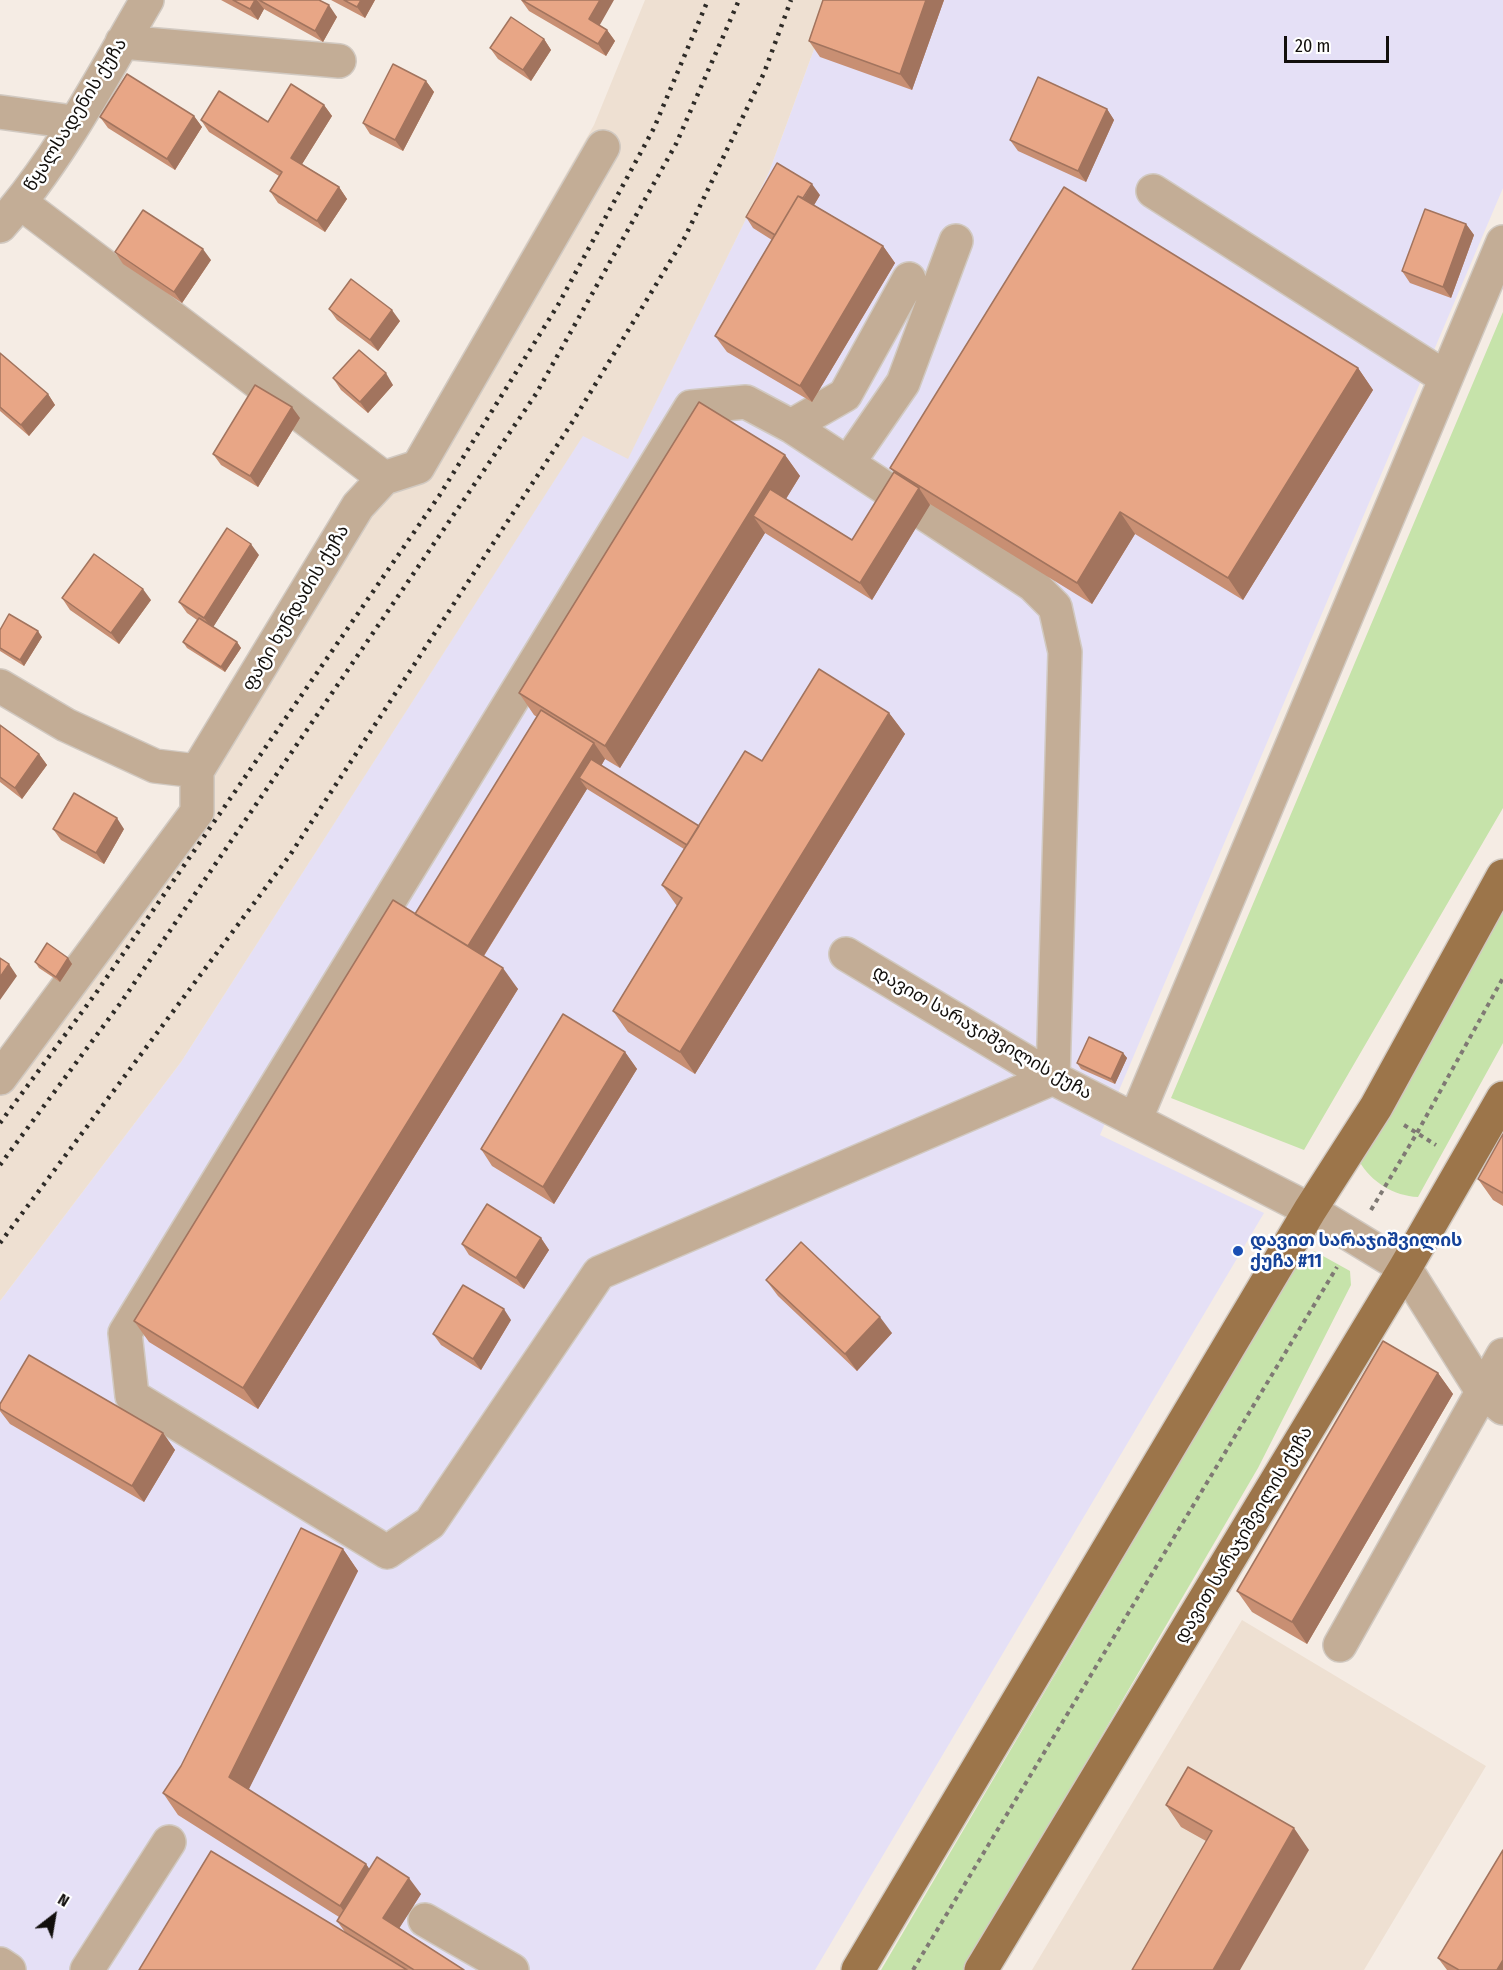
<!DOCTYPE html>
<html>
<head>
<meta charset="utf-8">
<style>
	body { margin:0 }
	#map { position:relative; width:1503px; height:1970px; overflow:hidden; background:#f5ece4; font-family:"Fira Sans Condensed",sans-serif }
	canvas { display:block }
	.north { position:absolute; left:24px; top:1886px; width:60px; height:60px; -webkit-text-stroke:4px #fff; paint-order:stroke; rotate:31deg; font-size:16px; font-weight:700; line-height:24px; text-align:center; color:#120f0c }
	.north::after { content:''; display:block; margin:auto; width:21px; height:27px; background:#120f0c; clip-path:polygon(50% 0,100% 100%,50% 72%,0 100%) }
	.scale { position:absolute; left:1284px; top:36px; width:105px; height:27px; box-sizing:border-box; border:3px solid #120f0c; border-top:0; padding-left:8px; font-size:18px; line-height:21px; white-space:nowrap; color:#120f0c; -webkit-text-stroke:4px #fff; paint-order:stroke }
</style>
</head>
<body>
<div id="map">
<canvas width="1503" height="1970"></canvas>
<div class="north">N</div>
<div class="scale">20 m</div>
</div>
<script>
const ctx = document.querySelector('canvas').getContext('2d');
ctx.lineJoin = 'round';
function paint(path, color) { ctx.fillStyle = color; ctx.fill(path, 'evenodd'); }
function strokePath(path, color, width, dash) { ctx.strokeStyle = color; ctx.lineWidth = width; ctx.lineCap = dash ? 'butt' : 'round'; ctx.setLineDash(dash || []); ctx.stroke(path); }
function label(font, color, halo, rows, align = 'center') {
  ctx.font = font + ' "Fira Sans Condensed","Noto Sans Georgian",sans-serif'; ctx.lineWidth = 5; ctx.setLineDash([]); ctx.textBaseline = 'middle'; ctx.strokeStyle = halo; ctx.fillStyle = color; for (const [text, x, y, turn = 0] of rows) {
    ctx.save(); ctx.translate(x, y); ctx.rotate((+turn || 0) * Math.PI / 180); ctx.textAlign = isNaN(turn) ? turn : align; if (halo) ctx.strokeText(text, 0, 0); ctx.fillText(text, 0, 0); ctx.restore();
  }
}
const industrial = new Path2D(`
	M832 0H1503V188L1100 1135 1264 1213 815 1970H0V1301L181 1062 583 435 628 458 769 172Z`);
const built = new Path2D(`
	M645 0H832L769 172 628 459 583 436 181 1062 0 1301V1077L72 984 395 471 594 125Z
	M1242 1620 1486 1766 1364 1970H1032Z`);
const green = new Path2D(`
	M1503 312V808L1304 1150 1171 1098Z
	M1503 901V1043L1418 1197C1394 1196 1371 1182 1359 1161Z
	M1314 1251 1350 1271 1351 1285 1258 1468 987 1932 964 1970H881L1299 1260Z`);
const path = new Path2D(`
	M1404 1125 1436 1145
	M1371 1210 1417 1133 1503 978
	M913 1970 1337 1267`);
const minor = new Path2D(`
	M122 42 339 61
	M0 112 73 122
	M1153 191 1446 378
	M21 203 384 478
	M0 226C59 160 102 77 147 0
	M746 402 791 426 1033 585 1055 607 1065 652 1053 1078 599 1273 430 1523 387 1552 132 1396 125 1333 691 407Z
	M791 426 845 395 909 279
	M848 463 903 383 956 241
	M0 686 66 725 155 766 197 771
	M846 954 1053 1078 1310 1210 1405 1268 1482 1391 1503 1408
	M0 1078 197 812V771L358 506 384 478 418 467 603 147
	M1136 1118 1503 242
	M1340 1645 1503 1355
	M425 1920 512 1970
	M0 1964 9 1970
	M87 1970 169 1842`);
const major = new Path2D(`
	M858 1970 1310 1210 1376 1107 1503 876
	M981 1970 1405 1268 1503 1098`);
const rail = new Path2D(`
	M0 1123 96 993 439 496 558 305 654 128 708 0
	M0 1165 122 1001 536 394 676 144 739 0
	M0 1243 290 855 573 421 685 237 764 73 791 0`);
const wall = new Path2D(`
	M221 0H319L337 17 323 42 264 9 258 20Z
	M331 0H375L365 18Z
	M521 0 607 30 615 41 606 56 529 11Z
	M823 0H944L912 90 820 57 809 41Z
	M544 39 551 50 531 81 498 59 490 48Z
	M426 81 434 92 403 151 370 134 363 123Z
	M324 105 332 116 302 164 339 187 347 199 325 232 278 203 270 191 279 176 209 132 201 120 268 122Z
	M1107 109 1114 120 1086 182 1018 151 1010 140Z
	M194 116 202 127 175 170 108 128 100 117Z
	M820 195 814 205 883 246 895 263 812 402 727 352 715 336 772 240 753 228 746 217Z
	M1466 224 1474 235 1451 298 1410 283 1402 271Z
	M115 252 211 260 182 303 123 264Z
	M329 309 400 321 378 351 337 320Z
	M0 353 48 394 55 405 29 436 0 411Z
	M1358 368 1373 390 1243 600 1135 534 1092 604 930 504 872 600 765 533 620 768 605 759 601 766 699 826 762 761 889 713 905 734 695 1074 628 1032 613 1011 677 906 662 885 684 849 587 789 484 956 518 989 258 1409 149 1342 134 1321 415 914 537 717 534 715 519 693 785 455 800 476 786 499 852 540 894 472 890 468Z
	M333 378 393 385 368 413 341 390Z
	M300 418 258 487 221 465 213 454Z
	M259 555 213 627 237 642 241 648 225 672 187 648 183 642 197 620 187 613 179 602Z
	M62 598 151 600 119 644 70 610Z
	M0 630 42 637 24 666 0 651Z
	M0 725 39 754 47 765 22 799 0 782Z
	M53 829H124L104 864 61 840Z
	M68 958 72 964 60 982 39 968 35 962Z
	M625 1052 637 1069 554 1204 492 1166 481 1149Z
	M1123 1053 1127 1058 1115 1084 1081 1069 1077 1063Z
	M1503 1134V1206L1493 1200 1478 1179Z
	M541 1238 549 1250 524 1289 469 1255 462 1244Z
	M766 1280 892 1333 857 1371 778 1296Z
	M511 1320 481 1370 441 1345 433 1334Z
	M1438 1373 1453 1394 1307 1644 1252 1612 1237 1591Z
	M0 1404 163 1433 175 1450 144 1502 10 1424 0 1411Z
	M343 1549 358 1571 248 1790 366 1864 369 1869 421 1894 399 1928 464 1970H139L345 1932 337 1921 339 1917 178 1815 163 1793Z
	M1166 1805 1309 1850 1206 1841 1181 1827Z
	M1438 1958 1503 1970H1447Z`);
const shadedWall = new Path2D(`
	M255 0H257L264 9 258 20 250 9Z
	M361 0H375L365 18 357 7Z
	M600 0H614L597 30 589 19Z
	M926 0H944L912 90 900 74Z
	M329 5 337 17 323 42 315 31Z
	M607 30 615 41 606 56 598 44Z
	M544 39 551 50 531 81 523 70Z
	M426 81 434 92 403 151 395 140Z
	M324 105 332 116 299 169 291 158Z
	M1107 109 1114 120 1086 182 1078 171Z
	M194 116 202 127 175 170 167 159Z
	M812 184 820 195 788 249 780 238Z
	M339 187 347 199 325 232 317 221Z
	M1466 224 1474 235 1451 298 1443 287Z
	M883 246 895 263 812 402 800 386Z
	M203 249 211 260 182 303 174 292Z
	M392 310 400 321 378 351 370 340Z
	M1358 368 1373 390 1243 600 1228 578Z
	M386 373 393 385 368 413 360 402Z
	M48 394 55 405 29 436 21 425Z
	M292 407 300 418 258 487 250 476Z
	M785 455 800 476 769 526 753 516 765 533 620 768 605 746Z
	M919 488 930 505 872 600 860 583Z
	M1120 512 1135 534 1092 604 1077 583Z
	M251 544 259 555 212 629 204 618Z
	M143 589 151 600 119 644 111 633Z
	M38 631 42 637 24 666 20 660Z
	M237 642 241 648 225 672 221 667Z
	M889 713 905 734 695 1074 680 1052Z
	M594 743 605 759 590 785 579 778 587 789 478 965 466 948Z
	M39 754 47 765 22 799 15 788Z
	M117 818 124 829 104 864 96 853Z
	M68 958 72 964 60 982 56 977Z
	M9 964 17 976 0 1000V977Z
	M503 968 518 989 258 1409 243 1388Z
	M625 1052 637 1069 554 1204 543 1187Z
	M1123 1053 1127 1058 1115 1084 1111 1079Z
	M541 1238 549 1250 524 1289 516 1278Z
	M504 1309 511 1320 481 1370 473 1359Z
	M880 1317 892 1333 857 1371 845 1354Z
	M1438 1373 1453 1394 1307 1644 1292 1622Z
	M163 1433 175 1450 144 1502 132 1486Z
	M343 1549 358 1571 244 1799 229 1777Z
	M1294 1828 1309 1850 1240 1970H1213Z
	M366 1864 381 1886 355 1927 340 1906Z
	M409 1878 421 1894 395 1935 383 1918Z
	M1503 1960V1970H1497Z`);
const building = new Path2D(`
	M233 0H255L250 9Z
	M259 0H319L329 5 315 31Z
	M344 0H361L357 7Z
	M522 0H600L589 19 607 30 598 44Z
	M823 0H926L900 74 809 41Z
	M511 17 544 39 523 70 490 48Z
	M393 64 426 81 395 140 363 123Z
	M127 74 194 116 167 159 100 117Z
	M1038 77 1107 109 1078 171 1010 140Z
	M291 84 324 105 291 158 339 187 317 221 270 191 282 172 201 120 219 91 268 122Z
	M777 163 812 184 803 198 798 196 775 235 746 217Z
	M1064 187 1358 368 1228 578 1120 512 1077 583 890 468Z
	M798 196 883 246 800 386 715 336Z
	M1425 209 1466 224 1443 287 1402 271Z
	M143 210 203 249 174 292 115 252Z
	M351 279 392 310 370 340 329 309Z
	M359 350 386 373 360 402 333 378Z
	M0 353 48 394 21 425 0 407Z
	M255 385 292 407 250 476 213 454Z
	M699 402 785 455 605 746 519 693Z
	M894 472 919 488 860 583 753 516 770 489 852 540Z
	M227 528 251 544 204 618 179 602Z
	M94 554 143 589 111 633 62 598Z
	M9 614 38 631 20 660 0 648V630Z
	M199 618 237 642 221 667 183 642Z
	M819 669 889 713 680 1052 613 1011 682 898 662 885 745 751 762 761Z
	M541 710 594 743 468 946 415 914Z
	M0 725 39 754 15 788 0 777Z
	M591 759 699 826 687 845 579 778Z
	M74 793 117 818 96 853 53 829Z
	M393 900 503 968 243 1388 134 1321Z
	M47 943 68 958 56 977 35 962Z
	M0 958 9 964 0 977Z
	M563 1014 625 1052 543 1187 481 1149Z
	M1089 1037 1123 1053 1111 1079 1077 1063Z
	M1503 1134V1193L1478 1179Z
	M487 1204 541 1238 516 1278 462 1244Z
	M801 1242 880 1317 845 1354 766 1280Z
	M463 1285 504 1309 473 1359 433 1334Z
	M1383 1341 1438 1373 1292 1622 1237 1591Z
	M29 1355 163 1433 132 1486 0 1409V1404Z
	M301 1528 343 1549 229 1777 366 1864 340 1906 163 1793 181 1766Z
	M1188 1767 1294 1828 1213 1970H1132L1212 1831 1166 1805Z
	M1503 1850V1960L1497 1970H1459L1438 1958Z
	M211 1851 407 1970H139Z
	M377 1857 409 1878 383 1918 464 1970H414L337 1921Z`);
const markers = [
	[1238,1251,6,"#1a4fb4"]
];
const streetNames = [
	["წყალსადენის ქუჩა",76,115,-58],
	["ფატი ხუნდაძის ქუჩა",296,608,-59],
	["დავით სარაჯიშვილის ქუჩა",982,1033,30],
	["დავით სარაჯიშვილის ქუჩა",1244,1535,-59]
];
const transitNames = [
	["დავით სარაჯიშვილის",1250,1241],
	["ქუჩა #11",1250,1262]
];
paint(industrial, '#e5e0f6');
paint(built, '#eee0d2');
paint(green, '#c6e3aa');
strokePath(minor, '#d1c9c1', 36);
strokePath(major, '#d1c9c1', 36);
strokePath(path, '#7f7974', 4, [4.5, 4.5]);
strokePath(minor, '#c3ad96', 33);
strokePath(major, '#9c754a', 33);
strokePath(rail, '#2e2b27', 4.5, [3, 6]);
paint(wall, '#c88f73');
paint(shadedWall, '#a2745e');
paint(building, '#e8a686');
strokePath(building, '#a2745e', 1.5);
for (const [x, y, r, color] of markers) { const dot = new Path2D(); dot.arc(x, y, r, 0, 2 * Math.PI); ctx.fillStyle = color; ctx.fill(dot); strokePath(dot, '#fff', 2); }
label('18px', '#120f0c', '#fff', streetNames);
label('bold 18px', '#164399', '#fff', transitNames, 'left');
</script>
</body>
</html>
